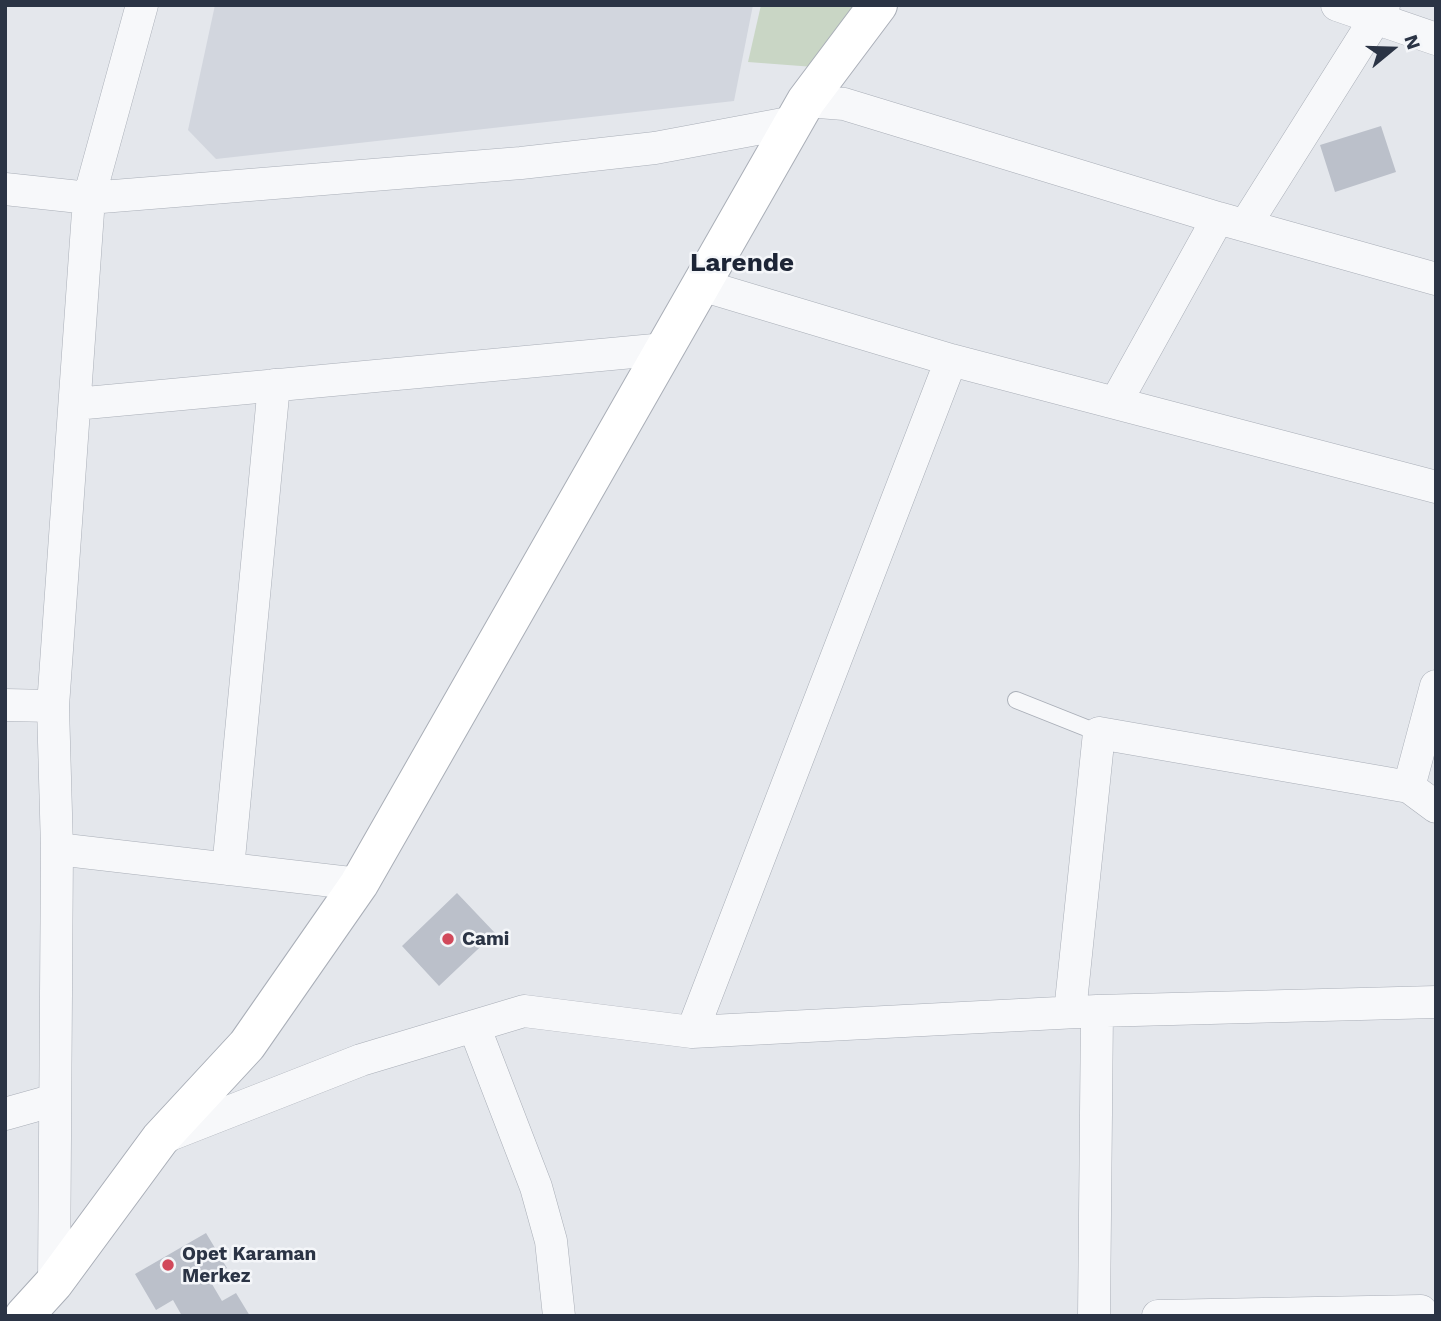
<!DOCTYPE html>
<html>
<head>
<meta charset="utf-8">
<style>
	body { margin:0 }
	#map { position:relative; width:1441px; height:1321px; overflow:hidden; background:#e4e7ec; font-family:"Work Sans",sans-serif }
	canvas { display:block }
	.frame { position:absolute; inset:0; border:7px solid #2b3445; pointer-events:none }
	.north { position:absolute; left:1357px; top:14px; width:70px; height:70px; -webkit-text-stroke:5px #f4f6f9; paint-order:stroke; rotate:71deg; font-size:19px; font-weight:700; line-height:28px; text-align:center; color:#2b3445 }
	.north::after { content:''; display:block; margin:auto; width:24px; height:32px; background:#2b3445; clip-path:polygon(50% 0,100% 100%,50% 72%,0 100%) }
</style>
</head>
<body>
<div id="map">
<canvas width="1441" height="1321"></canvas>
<div class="frame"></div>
<div class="north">N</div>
</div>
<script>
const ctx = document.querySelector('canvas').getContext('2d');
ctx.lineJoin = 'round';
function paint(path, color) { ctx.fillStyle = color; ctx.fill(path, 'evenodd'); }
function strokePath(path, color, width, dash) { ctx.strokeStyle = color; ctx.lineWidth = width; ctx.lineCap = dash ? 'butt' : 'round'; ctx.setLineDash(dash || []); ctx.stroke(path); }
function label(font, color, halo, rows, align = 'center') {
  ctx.font = font + ' "Work Sans",sans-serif'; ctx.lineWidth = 5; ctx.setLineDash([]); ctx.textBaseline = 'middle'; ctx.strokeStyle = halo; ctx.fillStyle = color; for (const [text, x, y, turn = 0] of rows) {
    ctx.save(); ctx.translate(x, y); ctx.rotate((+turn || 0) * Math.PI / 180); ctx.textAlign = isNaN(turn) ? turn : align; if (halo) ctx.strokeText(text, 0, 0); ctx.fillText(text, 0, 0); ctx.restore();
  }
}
const built = new Path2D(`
	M215 5H753L734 101 216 159 188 130Z`);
const green = new Path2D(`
	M761 5H857L814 67 748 62Z`);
const building = new Path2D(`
	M1381 126 1396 172 1335 192 1320 145Z
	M457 893 495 933 439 986 402 946Z
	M206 1233 227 1268 209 1279 222 1301 236 1293 250 1316H182L173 1300 156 1310 135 1274Z`);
const service = new Path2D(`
	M1016 700 1099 733`);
const minor = new Path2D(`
	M1337 5 1436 39
	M806 101 844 104 1218 218 1436 279
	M5 189 89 198 521 163 655 148 794 122
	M1246 224 1384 5
	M701 285 951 360 1436 487
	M1116 402 1218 218
	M75 404 665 349
	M5 705 53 706
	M1409 787 1436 807
	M57 849 359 884
	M228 869 274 385
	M1070 1012 1099 733 1409 787 1436 686
	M474 1026 536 1187 551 1241 559 1316
	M692 1032 951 360
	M5 1114 55 1100
	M162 1138 361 1060 524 1011 692 1032 1097 1011 1436 1002
	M54 1283 57 849 53 706 89 198 142 5
	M1094 1316 1097 1011
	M1158 1316 1421 1311 1422 1316`);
const secondary = new Path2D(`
	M24 1316 54 1283 160 1139 247 1045 359 884 806 101 878 5`);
const markers = [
	[448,939,7,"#d1495b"],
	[168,1265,7,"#d1495b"]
];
const poiNames = [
	["Cami",462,939],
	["Opet Karaman",182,1254],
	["Merkez",182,1276]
];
const districtNames = [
	["Larende",742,263]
];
paint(built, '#d2d6de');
paint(green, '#c9d6c5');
paint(building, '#bbc0ca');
strokePath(service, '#a9aeb7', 18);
strokePath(minor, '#a9aeb7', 33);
strokePath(secondary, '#a9aeb7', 40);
strokePath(service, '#f7f8fa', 16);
strokePath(minor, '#f7f8fa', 32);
strokePath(secondary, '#fff', 38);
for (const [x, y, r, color] of markers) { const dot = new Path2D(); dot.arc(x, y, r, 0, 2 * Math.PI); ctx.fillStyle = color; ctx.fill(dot); strokePath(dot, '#f4f6f9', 2.5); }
label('bold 19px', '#2b3445', '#f4f6f9', poiNames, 'left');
label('bold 26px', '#1d2536', '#f4f6f9', districtNames);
</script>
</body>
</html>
